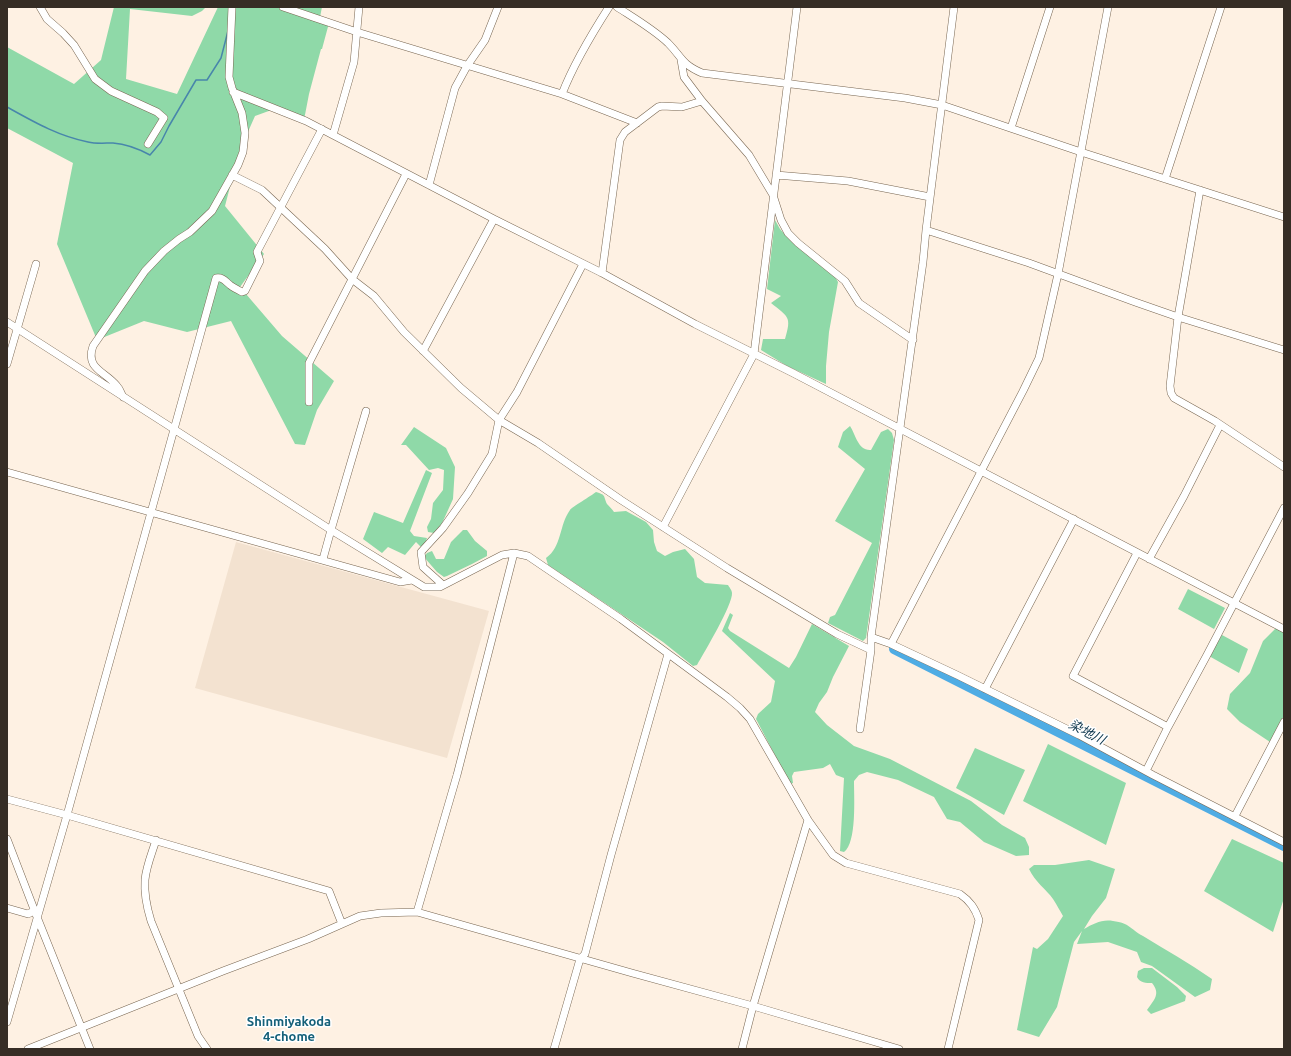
<!DOCTYPE html>
<html>
<head>
<meta charset="utf-8">
<style>
	body { margin:0 }
	#map { position:relative; width:1291px; height:1056px; overflow:hidden; background:#fef1e3; font-family:Ubuntu,sans-serif }
	canvas { display:block }
	.frame { position:absolute; inset:0; border:8px solid #362d25; pointer-events:none }
</style>
</head>
<body>
<div id="map">
<canvas width="1291" height="1056"></canvas>
<div class="frame"></div>
</div>
<script>
const ctx = document.querySelector('canvas').getContext('2d');
ctx.lineJoin = 'round';
function paint(path, color) { ctx.fillStyle = color; ctx.fill(path, 'evenodd'); }
function strokePath(path, color, width, dash) { ctx.strokeStyle = color; ctx.lineWidth = width; ctx.lineCap = dash ? 'butt' : 'round'; ctx.setLineDash(dash || []); ctx.stroke(path); }
function label(font, color, halo, rows, align = 'center') {
  ctx.font = font + ' Ubuntu,"Noto Sans JP",sans-serif'; ctx.lineWidth = 3; ctx.setLineDash([]); ctx.textBaseline = 'middle'; ctx.strokeStyle = halo; ctx.fillStyle = color; for (const [text, x, y, turn = 0] of rows) {
    ctx.save(); ctx.translate(x, y); ctx.rotate((+turn || 0) * Math.PI / 180); ctx.textAlign = isNaN(turn) ? turn : align; if (halo) ctx.strokeText(text, 0, 0); ctx.fillText(text, 0, 0); ctx.restore();
  }
}
const commercial = new Path2D(`
	M236 542 489 611 447 758 195 688Z`);
const green = new Path2D(`
	M114 7H206L202 11 192 16 130 9 126 79 177 94 218 7H279L329 23 322 49H321L309 94 304 120 277 108 255 116 239 152 225 206 264 254 240 287 282 336 334 381 317 410 305 445 295 444 231 321 187 332 144 321 97 340 57 244 73 163 7 128V47L74 84 101 60Z
	M285 7H322L320 17Z
	M775 220 780 229 787 237 822 267 834 275 838 282 829 332 826 366V384L787 366 761 350 763 339H785C792 316 788 317 771 303L781 296 767 289Z
	M850 426C856 435 858 451 871 450L881 432 888 429 892 433 894 440 866 638 863 641 828 623 830 617 835 615 872 543 835 521 865 469 838 447 843 432Z
	M414 427 446 448 455 467 453 499 439 530 434 533 428 532 427 527 431 519 433 503 443 490 444 470 438 468 429 470 406 445H401Z
	M426 470 432 473 410 531 414 536 427 538 423 549 416 542 405 555 388 547 382 553 363 539 374 512 403 523Z
	M596 492C606 495 603 495 607 504 609 506 612 509 614 512L626 511 646 522 653 530 654 542 657 551 665 556 673 552 685 549 694 559 697 577 705 583 728 585C729 587 732 590 732 593 733 604 704 653 697 665L693 666 663 642 548 565 546 558C562 547 559 525 570 510 572 507 591 496 596 492Z
	M463 530H467L475 541 487 551V556L472 564 447 576 444 577 437 572 424 557 427 553 432 551 436 559H444L451 542Z
	M1188 589 1225 608 1214 629 1178 609Z
	M730 613 733 615 728 628 730 631 789 668 796 657 812 624 849 646 833 677 827 692 819 703 815 712 827 725 854 746 890 759 971 801 1002 825 1025 838 1029 847V855L1016 856 984 842 960 822 947 819 934 797 898 780 867 772 859 775 854 781C854 797 857 843 844 852L840 851 844 778 836 775 830 764 823 768 794 772 792 776 793 783 790 784 756 719 758 714 771 702 775 681 722 631Z
	M1278 626 1284 630V722L1273 744 1240 722 1227 709 1230 694 1250 673 1263 641Z
	M1222 635 1248 649 1239 673 1209 656Z
	M1048 744 1126 783 1106 845 1023 801Z
	M975 748 1025 770 1004 815 956 788Z
	M1232 839 1284 863V898L1273 932 1204 891Z
	M1089 860 1115 869 1106 898 1092 916 1084 929C1093 924 1102 919 1113 921 1130 923 1130 929 1143 936 1166 950 1189 963 1212 979L1210 990 1195 997 1152 966 1141 962 1137 952 1108 942 1077 944 1082 931 1074 942 1057 1007 1039 1037 1017 1030 1033 947 1037 949 1048 939 1063 916C1060 911 1057 905 1053 899 1046 889 1035 882 1029 869L1034 865H1055Z
	M1144 968H1152L1177 987 1186 996 1185 1001 1151 1014 1147 1010C1154 1000 1161 994 1152 983 1146 983 1140 983 1137 977L1138 971Z`);
const stream = new Path2D(`
	M7 107C34 122 58 136 88 142 96 144 105 143 113 143 126 144 139 149 150 155L161 142 169 126 196 80H207L221 58 228 31`);
const river = new Path2D(`
	M894 649 1284 846`);
const minor = new Path2D(`
	M40 7 47 19 63 33 74 45 95 79 111 91 157 112 164 118 148 144
	M283 7 357 32 562 94 637 123
	M617 7C634 18 653 29 668 43 682 57 681 64 702 73L905 98 942 105 1081 152 1284 217
	M681 60 684 77 702 101 749 155 773 195 781 220 788 233 798 243 845 281 859 303 913 340
	M233 92 306 121 494 219 602 273 695 324 793 373 1284 629
	M562 94C574 63 591 35 609 7
	M1011 128 1050 7
	M333 135 354 62 359 7
	M232 175 262 190 325 249 352 279 374 296 404 332 461 388 499 420 538 443 621 500 727 568 837 634 871 650V637L923 262 926 230 954 7
	M776 175 848 181 930 197
	M1165 179 1221 7
	M429 185 455 88 467 66 485 40 498 7
	M1200 190 1178 317 1170 386 1171 393 1174 398 1215 421 1284 467
	M926 230 1029 263 1135 302 1178 317 1284 350
	M602 273 620 140 625 132 658 107 662 106 682 107 702 101
	M7 322 331 530 424 587H440L502 555 514 553 528 556 621 619 727 697 740 708 750 719 808 820 833 855 846 863 960 894C970 901 975 908 979 920L948 1049
	M423 351 494 219
	M7 364 36 264
	M123 397C121 393 120 389 117 386 105 371 85 369 93 346L145 271 164 251 179 239 190 232 212 211 238 165 243 152 245 133 242 113 232 88 229 77 232 7
	M309 402V363L406 174
	M7 472 400 582 412 580
	M663 527 754 354 797 7
	M1137 553 1073 676 1168 727
	M323 559 331 530 366 411
	M1149 559 1184 496 1220 425
	M443 585 423 567 421 552 443 528 468 493 492 454 499 420 517 392 583 264
	M871 637 891 644 957 675 1079 735 1153 775 1284 842
	M891 644 1023 391 1039 358 1058 274 1108 7
	M985 689 1074 519
	M860 729 871 650
	M1146 771 1168 727 1207 655 1284 508
	M7 799 67 815 329 891 342 924
	M1235 816 1284 722
	M7 839 37 917 90 1049
	M156 840C152 853 146 867 145 880 144 894 147 908 151 921L198 1036 207 1049
	M7 908 28 914 34 911
	M417 912 457 775 514 553
	M7 1022 67 815 216 278C223 277 225 281 230 285 234 288 238 290 242 292L245 291 260 261 257 252 322 129
	M28 1049 223 971 308 939 360 916 381 913 417 912 632 973 753 1006 899 1049
	M554 1049 580 959 585 954 611 855 668 654
	M742 1049 753 1006 808 820`);
const waterNames = [
	["染地川",1087,732,27]
];
const neighbourhoodNames = [
	["Shinmiyakoda",289,1022],
	["4-chome",289,1037]
];
paint(commercial, '#f3e2d0');
paint(green, '#8fd9a8');
strokePath(stream, '#4886ab', 1.5);
strokePath(river, '#4face4', 10);
strokePath(minor, '#786651', 8);
strokePath(minor, '#fff', 7);
label('italic 13px', '#0d364d', '#fff', waterNames);
label('bold 13px', '#156079', '#fff', neighbourhoodNames);
</script>
</body>
</html>
